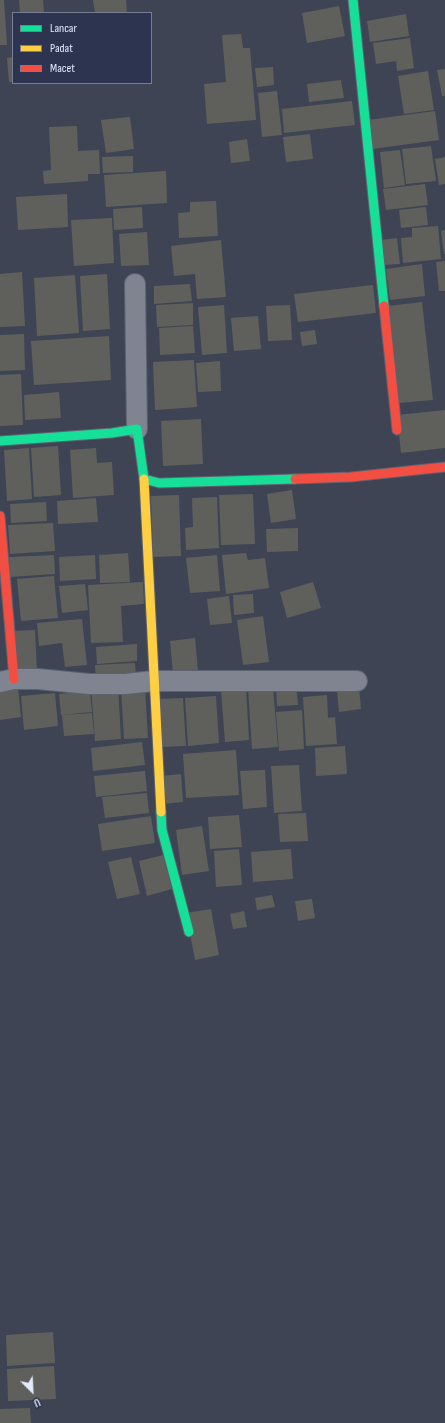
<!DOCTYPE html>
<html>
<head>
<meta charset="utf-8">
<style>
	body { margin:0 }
	#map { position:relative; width:445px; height:1423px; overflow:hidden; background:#3e4454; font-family:"Sofia Sans Condensed",sans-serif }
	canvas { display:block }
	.legend { position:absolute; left:12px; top:12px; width:140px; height:72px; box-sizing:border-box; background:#2c3450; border:1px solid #767d95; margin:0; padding:5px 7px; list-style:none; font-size:12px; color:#e4ebfd }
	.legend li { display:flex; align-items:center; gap:8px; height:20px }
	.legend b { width:20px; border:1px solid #767d95 }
	.north { position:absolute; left:12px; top:1371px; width:40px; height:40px; -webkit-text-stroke:3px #2c3450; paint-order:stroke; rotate:156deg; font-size:11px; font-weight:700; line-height:16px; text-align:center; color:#e4ebfd }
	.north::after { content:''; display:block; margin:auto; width:14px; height:18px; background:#e4ebfd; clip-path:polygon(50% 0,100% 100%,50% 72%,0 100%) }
</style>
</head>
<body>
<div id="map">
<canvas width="445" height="1423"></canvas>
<ul class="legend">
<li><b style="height:5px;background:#16e098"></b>Lancar</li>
<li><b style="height:5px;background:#ffcf43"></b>Padat</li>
<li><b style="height:5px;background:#f24e42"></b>Macet</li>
</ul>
<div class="north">U</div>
</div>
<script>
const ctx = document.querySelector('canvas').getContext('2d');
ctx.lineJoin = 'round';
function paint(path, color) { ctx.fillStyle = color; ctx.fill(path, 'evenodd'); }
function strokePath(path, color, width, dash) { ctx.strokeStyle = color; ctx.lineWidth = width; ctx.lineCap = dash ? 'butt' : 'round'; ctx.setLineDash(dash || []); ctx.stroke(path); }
const building = new Path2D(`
	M0 0H4L7 45H0Z
	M19 0H43L44 13H20Z
	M93 0H126L127 13H95Z
	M339 6 345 36 307 43 302 13Z
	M406 14 409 36 370 42 367 21Z
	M241 34 243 48H250L256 120 207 124 204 84 226 82 222 35Z
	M410 38 414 68 397 71 396 61 376 64 373 43Z
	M13 57V82H9L7 58Z
	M273 67 274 85 257 87 255 68Z
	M445 69V96H442L437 70Z
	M428 71 434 110 404 114 398 76Z
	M341 80 344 98 309 102 307 84Z
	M277 91 282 135 262 137 258 93Z
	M352 101 355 125 284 133 282 109Z
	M435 111 439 140 372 149 368 120Z
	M130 117 134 149 106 153 101 120Z
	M77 126 78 151 99 150 100 174H88V181L44 184 43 171 51 170 49 127Z
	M310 134 313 159 286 162 283 137Z
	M247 139 250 161 231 163 229 142Z
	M431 146 436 181 406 184 402 149Z
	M400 150 405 185 384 188 380 152Z
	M133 156V172L103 173 102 157Z
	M445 157V184L439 185 435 159Z
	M166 171 167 203 106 207 104 175Z
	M425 184 428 205 386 210 383 189Z
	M67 194 68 227 18 230 16 197Z
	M216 201 218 236 179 238 178 213 190 212V202Z
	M142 207 143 228 114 230 113 209Z
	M426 207 428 225 401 228 399 210Z
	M112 218 114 263 74 266 71 220Z
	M438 226 441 259 403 263 401 238 412 237V228Z
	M445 230V254H444L441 231Z
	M147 232 149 265 121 266 119 234Z
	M397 238 400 264 384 265 381 240Z
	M221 240 226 297 197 299 195 274 174 276 171 246Z
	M445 261V291H439L436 262Z
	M422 264 425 296 390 300 386 269Z
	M22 272 25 326 0 327V274Z
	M107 274 110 329 83 331 80 276Z
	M75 275 79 333 37 336 34 278Z
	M190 284 192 301 154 304V286Z
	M373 285 376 313 298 322 294 294Z
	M422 302 433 400 399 403 388 306Z
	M193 303V325L157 327 156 305Z
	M224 305 227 353 202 355 198 307Z
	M290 305 292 340 268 341 266 306Z
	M258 316 261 349 234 351 231 318Z
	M193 326 195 353 160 355 159 328Z
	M315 330 317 344 302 346 300 332Z
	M24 334 25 370 0 371V335Z
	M109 336 111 380 34 385 31 341Z
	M194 360 197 407 155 410 153 362Z
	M220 361 221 391 198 392 196 363Z
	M21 374 23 425 0 426V375Z
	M59 392 61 418 25 420 24 395Z
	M445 410V448L401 453 397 415Z
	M201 419 203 464 163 466 161 421Z
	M58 446 61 495 34 497 31 448Z
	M29 448 32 499 7 501 4 450Z
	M96 448 97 463 112 462 114 495 73 498 70 450Z
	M292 490 296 519 271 523 267 494Z
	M253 494 255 544 221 545 219 495Z
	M179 495 181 556 153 557 151 496Z
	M217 497 219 548 186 550 185 528 193 527 192 498Z
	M96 498 98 522 58 524 57 501Z
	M46 502 47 521 11 523 10 504Z
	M53 523 55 551 10 554 8 525Z
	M298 528V551L267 552 266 529Z
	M128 553 130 582 100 583 99 555Z
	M246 553 248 560 265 558 269 588 226 594 222 555Z
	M54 555 55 574 10 577 9 557Z
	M95 555 96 579 60 581 59 557Z
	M217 555 220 591 190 593 186 558Z
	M54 576 58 618 21 621 17 579Z
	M143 582 144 604 121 606 123 642 91 643 88 585Z
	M313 582 321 608 287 618 280 592Z
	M85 584 88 610 62 613 59 586Z
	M253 594 254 613 234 615 233 595Z
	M229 596 232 623 210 625 207 599Z
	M263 616 269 662 243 665 237 620Z
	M82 619 87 665 65 667 62 643 39 646 37 623Z
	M35 630 37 671 16 672 14 631Z
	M195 638 198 670 173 673 170 641Z
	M137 644V661L97 664 96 647Z
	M135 663 136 679 96 682 95 665Z
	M118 684 121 739 95 741 91 686Z
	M296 685 298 705 277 706 276 687Z
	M145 687 148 738 124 739 121 688Z
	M273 687 278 747 252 749 248 689Z
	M18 688 21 717 0 720V690Z
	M246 688 249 740 225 742 221 690Z
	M359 688 361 709 339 712 337 691Z
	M90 691 92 712 61 715 59 694Z
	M55 693 58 726 24 730 21 696Z
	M327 695 328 718 335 717 337 744 306 746 303 697Z
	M216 696 219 743 188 746 185 698Z
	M183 698 186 746 162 747 159 699Z
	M302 710 304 749 279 751 276 712Z
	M92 713 94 734 64 736 62 715Z
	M142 742 145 765 93 771 91 748Z
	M345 746 347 774 316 776 315 748Z
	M236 750 239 795 186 798 183 754Z
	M299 765 302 811 274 813 271 766Z
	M265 770 267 807 243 809 240 771Z
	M145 771 147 791 96 797 94 776Z
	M181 774 183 802 163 804 161 776Z
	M147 793 149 813 105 818 102 797Z
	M306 813 308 841 280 842 278 814Z
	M239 815 242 847 210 849 208 817Z
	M151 816 155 843 102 851 98 824Z
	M202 826 209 871 182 875 176 830Z
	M239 849 242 885 216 887 214 851Z
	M291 849 293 879 253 882 251 852Z
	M163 855 172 889 147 896 139 861Z
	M131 857 140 894 117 899 108 862Z
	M272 895 275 907 257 910 255 898Z
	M312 899 315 918 298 921 295 901Z
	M211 909 219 955 195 960 186 913Z
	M244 911 247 927 233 929 230 914Z
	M53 1332 55 1363 7 1366 6 1335Z
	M54 1366 56 1399 8 1401 7 1369Z
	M30 1408 31 1423H0V1409Z`);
const street = new Path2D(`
	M135 284 137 429
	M0 682 14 679H38L89 684H125L154 681H357`);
const fast = new Path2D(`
	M353 0 384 306
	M0 441 112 433 137 429 144 479 159 483 295 479
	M161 812 162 830 189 932`);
const slow = new Path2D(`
	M144 479 161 812`);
const jam = new Path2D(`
	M384 306 397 430
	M295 479 351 477 445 467
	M0 516 14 679`);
paint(building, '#5f605c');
strokePath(street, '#5d6170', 22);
strokePath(fast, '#5d6170', 11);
strokePath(slow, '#5d6170', 11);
strokePath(jam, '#5d6170', 11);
strokePath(street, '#7f8490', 20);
strokePath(fast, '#16e098', 9);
strokePath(slow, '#ffcf43', 9);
strokePath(jam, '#f24e42', 9);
</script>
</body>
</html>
